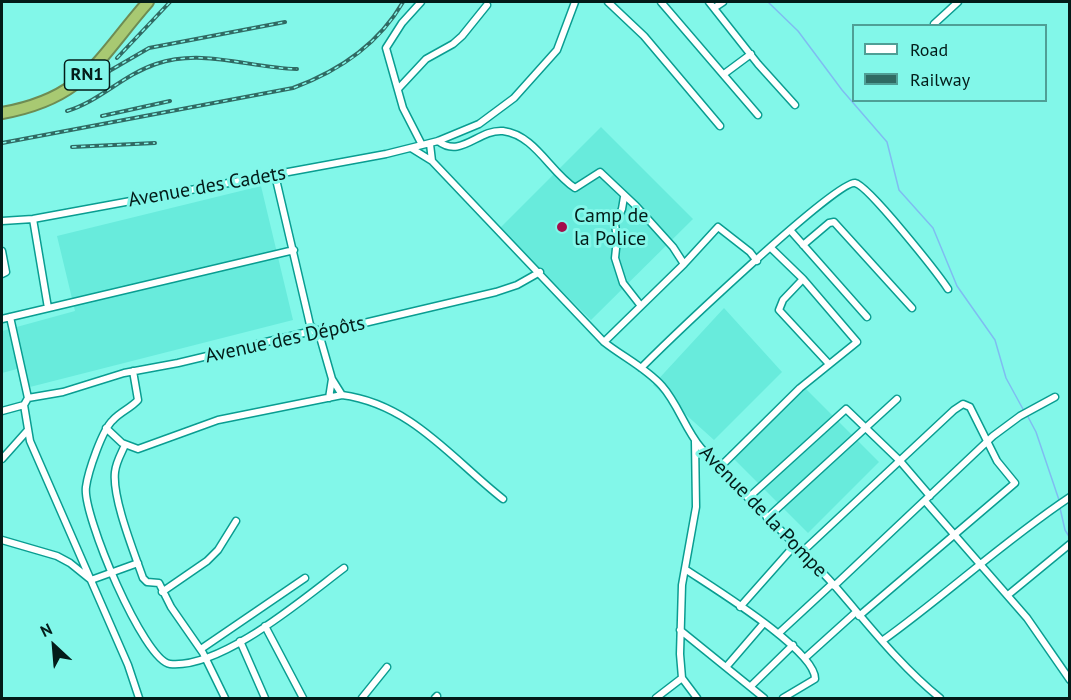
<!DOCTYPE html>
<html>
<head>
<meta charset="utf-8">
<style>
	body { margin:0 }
	#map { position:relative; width:1071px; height:700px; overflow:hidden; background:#82f7e9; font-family:"PT Sans",sans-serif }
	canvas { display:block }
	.frame { position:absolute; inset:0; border:3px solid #031c19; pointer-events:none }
	.legend { position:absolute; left:852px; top:24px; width:195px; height:78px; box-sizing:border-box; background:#82f7e9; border:2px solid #4f9f96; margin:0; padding:8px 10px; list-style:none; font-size:18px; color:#031c19 }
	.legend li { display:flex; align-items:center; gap:12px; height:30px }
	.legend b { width:30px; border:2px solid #4f9f96 }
	.north { position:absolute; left:24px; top:616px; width:60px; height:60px; -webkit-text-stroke:4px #82f7e9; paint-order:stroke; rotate:334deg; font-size:16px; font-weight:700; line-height:24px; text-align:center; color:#031c19 }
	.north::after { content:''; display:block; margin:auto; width:21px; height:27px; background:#031c19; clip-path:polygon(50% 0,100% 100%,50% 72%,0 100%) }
</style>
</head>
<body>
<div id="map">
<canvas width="1071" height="700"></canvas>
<div class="frame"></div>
<ul class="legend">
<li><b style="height:8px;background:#fff"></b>Road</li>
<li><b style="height:8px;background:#306a63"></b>Railway</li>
</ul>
<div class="north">N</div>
</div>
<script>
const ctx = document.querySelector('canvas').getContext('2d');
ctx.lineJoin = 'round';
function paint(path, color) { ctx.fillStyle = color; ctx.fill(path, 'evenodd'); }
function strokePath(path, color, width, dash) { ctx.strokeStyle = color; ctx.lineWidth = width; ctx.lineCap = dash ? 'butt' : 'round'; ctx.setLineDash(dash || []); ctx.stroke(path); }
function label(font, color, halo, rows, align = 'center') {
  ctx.font = font + ' "PT Sans",sans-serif'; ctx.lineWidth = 6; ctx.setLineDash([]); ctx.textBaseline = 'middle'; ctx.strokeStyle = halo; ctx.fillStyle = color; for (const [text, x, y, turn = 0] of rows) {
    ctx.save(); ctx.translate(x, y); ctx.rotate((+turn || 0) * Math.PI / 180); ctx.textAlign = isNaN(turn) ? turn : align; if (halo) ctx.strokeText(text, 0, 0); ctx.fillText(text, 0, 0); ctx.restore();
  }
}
const built = new Path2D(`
	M601 127 693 219 591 320 499 229Z
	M261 186 293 320 22 389 17 369 2 373V331L75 311 57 236Z
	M724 308 782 372 714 440 653 385Z
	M800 383 879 462 808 533 729 454Z`);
const stream = new Path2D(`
	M768 2 798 31 842 90 887 142 899 190 933 228 957 286 995 340 1006 378 1024 411
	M1027 415 1036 432 1059 500
	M1060 508 1065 530 1070 538`);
const street = new Path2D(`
	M421 2 402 23 386 48 403 108 422 145
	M608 2 644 36 720 126
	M661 2 758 115
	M709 2 758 64 795 105
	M714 8 723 2
	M934 24 958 2
	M724 74 751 54
	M398 89 426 59 453 44 462 36 487 5
	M438 141C461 159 478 129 503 131 535 135 550 172 575 188L600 172 636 206 673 247 684 264
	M430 144 432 161
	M411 148 432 161 604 342C623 357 646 368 662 386 678 404 685 429 701 448 743 496 791 538 834 585 868 624 900 666 940 698
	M275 175 308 316 310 325 315 330
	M624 197 622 209 615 224 617 239 615 258 623 283 641 306
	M33 219 48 308
	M2 221 33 219 386 154 438 141 479 124 514 98 557 50 575 2
	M790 230 867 317
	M803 245 829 223 834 222 912 308
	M2 251 6 272 2 274
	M803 279 783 300 779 310 829 364
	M10 317 28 398 24 405 30 441 128 665 139 698
	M2 319 294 250
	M318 330 332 379 329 398
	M604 342 684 264 718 227 750 252 757 261
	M641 368C665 344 836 180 855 183 868 185 938 274 948 289
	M133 371 138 400C131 408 120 412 113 420 102 430 88 472 86 487 82 514 144 661 170 664 222 669 304 598 344 568
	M332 379 342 395
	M28 398 63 392 124 373 178 363 308 332 343 328 496 292 517 285 540 272
	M2 411 24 405
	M106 428 122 443 138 449 218 420 342 395C411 404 452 459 503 499
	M695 441 696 507 682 585 680 654 682 678 697 698
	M125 445C121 454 116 462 115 472 112 498 134 552 143 578L147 582 159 583 171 607 203 653 225 698
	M2 459 27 431
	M719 468 800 388 857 342 803 279 771 248
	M748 498 846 409 900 461 930 496
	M925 501 1027 618 1070 680
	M767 518 897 399
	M2 540 57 556 70 563 91 580 138 563
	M802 552 954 410 963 404 970 407 997 461 1015 483 859 616
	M685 569C710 586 816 650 815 679L783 698
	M834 586 993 436 1020 416 1055 397
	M162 592 207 561 218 550 236 521
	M1008 595 1070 544
	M740 607 795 545
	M265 626 303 698
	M680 630 764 698
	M779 633 832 584
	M240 641 265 698
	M882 641C946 595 1004 541 1070 497
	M201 649 305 578
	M805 658 856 612
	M727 666 764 623
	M751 686 793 645
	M362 698 387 667
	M435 698 437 696
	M656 698 682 678`);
const highway = new Path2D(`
	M2 113C85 98 97 60 148 2`);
const rail = new Path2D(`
	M117 58 170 2
	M99 77 149 48 285 22
	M67 111C100 101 123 75 156 64 203 48 249 68 297 69
	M102 116 170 101
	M2 143 293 88C339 71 378 45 403 2
	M72 147 155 143`);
const markers = [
	[562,227,6,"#a30d4a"]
];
const shields = [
	[87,75,45]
];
const shieldNames = [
	["RN1",87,75]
];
const streetNames = [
	["Avenue des Cadets",207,187,-10],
	["Avenue des Dépôts",285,340,-12],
	["Avenue de la Pompe",763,512,46]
];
const poiNames = [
	["Camp de",574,216],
	["la Police",574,239]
];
paint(built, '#68ebdc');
strokePath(stream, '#7fbcf1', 1.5);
strokePath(street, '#099d91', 9);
strokePath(highway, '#6e8c53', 14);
strokePath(street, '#fff', 6);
strokePath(highway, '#a8c972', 10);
strokePath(rail, '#306a63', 4);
strokePath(rail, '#82f7e9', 1.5, [4.5]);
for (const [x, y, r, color] of markers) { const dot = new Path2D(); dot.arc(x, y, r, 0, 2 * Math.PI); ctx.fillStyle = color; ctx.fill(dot); strokePath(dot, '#82f7e9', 2); }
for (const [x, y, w] of shields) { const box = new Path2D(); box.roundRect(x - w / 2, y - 15, w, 30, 4.5); ctx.fillStyle = '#82f7e9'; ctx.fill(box); strokePath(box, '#031c19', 1.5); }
label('bold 18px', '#031c19', null, shieldNames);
label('20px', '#031c19', '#82f7e9', streetNames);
label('20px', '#031c19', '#82f7e9', poiNames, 'left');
</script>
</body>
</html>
